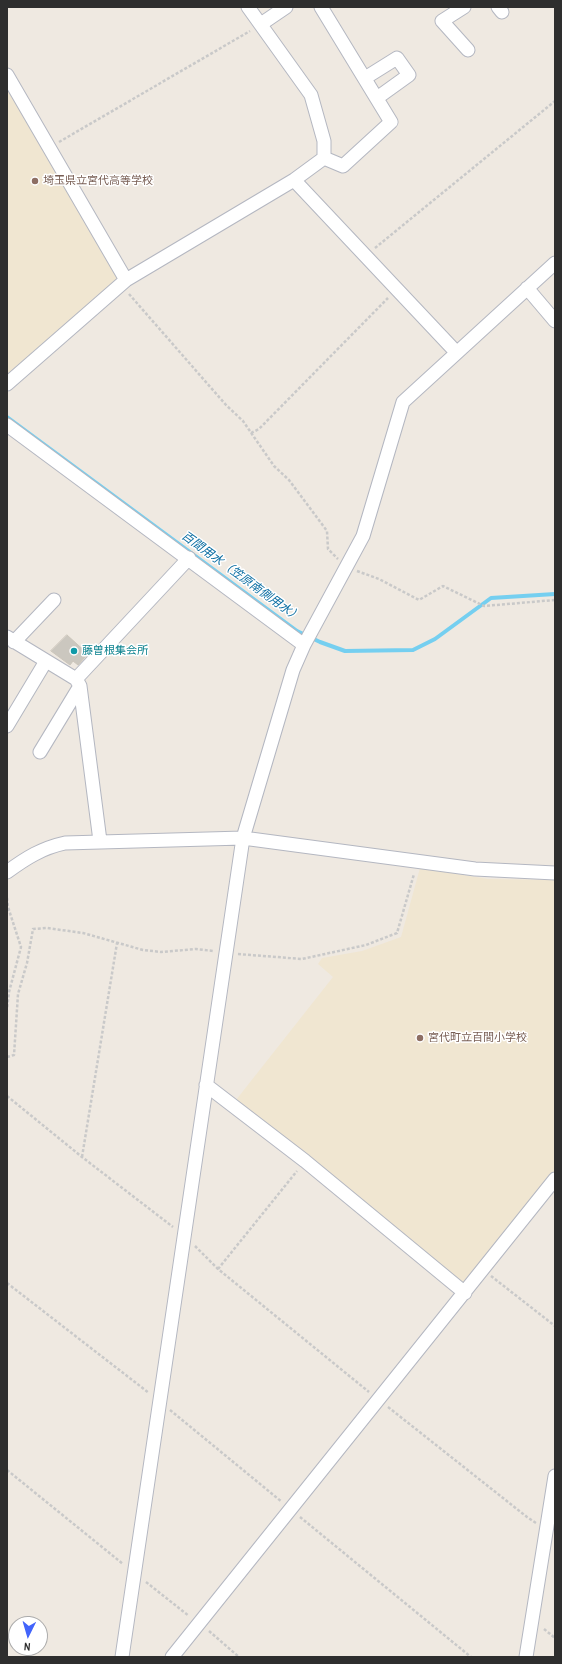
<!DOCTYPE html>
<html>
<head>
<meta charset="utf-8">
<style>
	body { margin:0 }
	#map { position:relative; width:562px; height:1664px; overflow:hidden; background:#efe9e1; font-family:"Archivo Narrow",sans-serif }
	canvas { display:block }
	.frame { position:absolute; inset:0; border:8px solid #2e2e2e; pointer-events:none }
	.north { position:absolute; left:8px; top:1616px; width:40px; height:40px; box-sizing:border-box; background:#fff; border:1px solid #ababab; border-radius:50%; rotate:185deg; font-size:11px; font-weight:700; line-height:16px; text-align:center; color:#2e2e2e }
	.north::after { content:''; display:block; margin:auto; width:14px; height:18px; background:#4264fb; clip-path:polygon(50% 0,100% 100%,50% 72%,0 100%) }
</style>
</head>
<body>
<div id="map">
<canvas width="562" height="1664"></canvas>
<div class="frame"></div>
<div class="north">N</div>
</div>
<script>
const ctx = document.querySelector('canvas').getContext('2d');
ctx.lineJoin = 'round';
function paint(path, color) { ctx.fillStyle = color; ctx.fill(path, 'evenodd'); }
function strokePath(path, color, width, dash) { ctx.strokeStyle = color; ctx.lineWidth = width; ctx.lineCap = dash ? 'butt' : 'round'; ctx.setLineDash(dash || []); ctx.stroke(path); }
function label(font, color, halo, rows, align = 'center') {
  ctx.font = font + ' "Archivo Narrow","Noto Sans JP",sans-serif'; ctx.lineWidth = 3; ctx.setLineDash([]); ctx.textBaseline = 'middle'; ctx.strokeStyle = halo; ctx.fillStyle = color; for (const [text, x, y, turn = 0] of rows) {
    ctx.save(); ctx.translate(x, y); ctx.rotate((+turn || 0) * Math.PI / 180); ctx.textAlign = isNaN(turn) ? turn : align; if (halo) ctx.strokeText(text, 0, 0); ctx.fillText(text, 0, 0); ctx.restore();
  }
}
const education = new Path2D(`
	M7 85 119 277 7 376Z
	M420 868 488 879 555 880V1172L465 1285 236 1100 333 977 318 964 322 958 362 951 401 937Z`);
const stream = new Path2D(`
	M7 417 297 631 320 642 345 651 413 650 435 639 491 598 555 594`);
const building = new Path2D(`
	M67 635 88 654 78 665 73 661 70 665 51 651Z`);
const path = new Path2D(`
	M59 142 250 31
	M375 248 555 101
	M129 294 226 405 243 421 274 466 289 480 327 531 328 549 338 559
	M251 433 259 429 388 298
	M357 571 379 579 419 600 443 586 484 606 555 600
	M7 898 8 907 21 947 9 992 7 1009
	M238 954 302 959 366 945 397 933 414 874
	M7 1057 14 1055 18 994 27 963 33 929 47 928 83 933 143 950 161 952 196 949 213 951
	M7 1096 82 1157 173 1227
	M82 1157 117 943
	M195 1246 218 1269 369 1392
	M218 1269 297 1171
	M491 1276 555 1326
	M7 1283 149 1393
	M388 1407 527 1517 536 1523
	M170 1410 282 1502
	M7 1470 123 1564
	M300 1517 471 1657
	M146 1582 189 1616
	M544 1629 555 1638
	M209 1631 239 1657`);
const minor = new Path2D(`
	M321 7 391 122 343 166 324 158
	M464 7 442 21 468 50
	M498 7 502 12
	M261 24 286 7
	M7 75 126 280
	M365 78 397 58 409 75 377 98
	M294 180 456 352
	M527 288 555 321
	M7 384 126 280 294 180 324 158V141L311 95 248 7
	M7 425 304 645
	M7 637 76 679 80 686 100 841
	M14 642 54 600
	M76 679 189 558
	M7 726 46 661
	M40 752 80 686
	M7 872C26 858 42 848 65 843L243 838 475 869 555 873
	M206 1085 305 1161 465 1293
	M122 1657 243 838 293 670 304 645 363 536 403 402 555 263
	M172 1657 555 1179
	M526 1657 555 1476`);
const markers = [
	[35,181,4,"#8d6e63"],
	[74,651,4,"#0f9aa8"],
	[420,1038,4,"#8d6e63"]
];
const educationNames = [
	["埼玉県立宮代高等学校",43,181],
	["宮代町立百間小学校",428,1038]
];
const cultureNames = [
	["藤曽根集会所",82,651]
];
const waterNames = [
	["百間用水（笠原南側用水）",241,577,36]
];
paint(education, '#f0e6d1');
strokePath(stream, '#75cff0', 4);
paint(building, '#cbc7bf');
strokePath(building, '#cbc5ba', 1);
strokePath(minor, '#b4b7c1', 15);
strokePath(path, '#c9c9c9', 2.5, [3, 2]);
strokePath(minor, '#fff', 13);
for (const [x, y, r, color] of markers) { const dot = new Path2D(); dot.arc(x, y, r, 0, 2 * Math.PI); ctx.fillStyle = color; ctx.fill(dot); strokePath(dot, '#fff', 1.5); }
label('11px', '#785e54', '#fff', educationNames, 'left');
label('11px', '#0d838f', '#fff', cultureNames, 'left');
label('italic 12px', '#0d6fa3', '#fff', waterNames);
</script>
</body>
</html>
